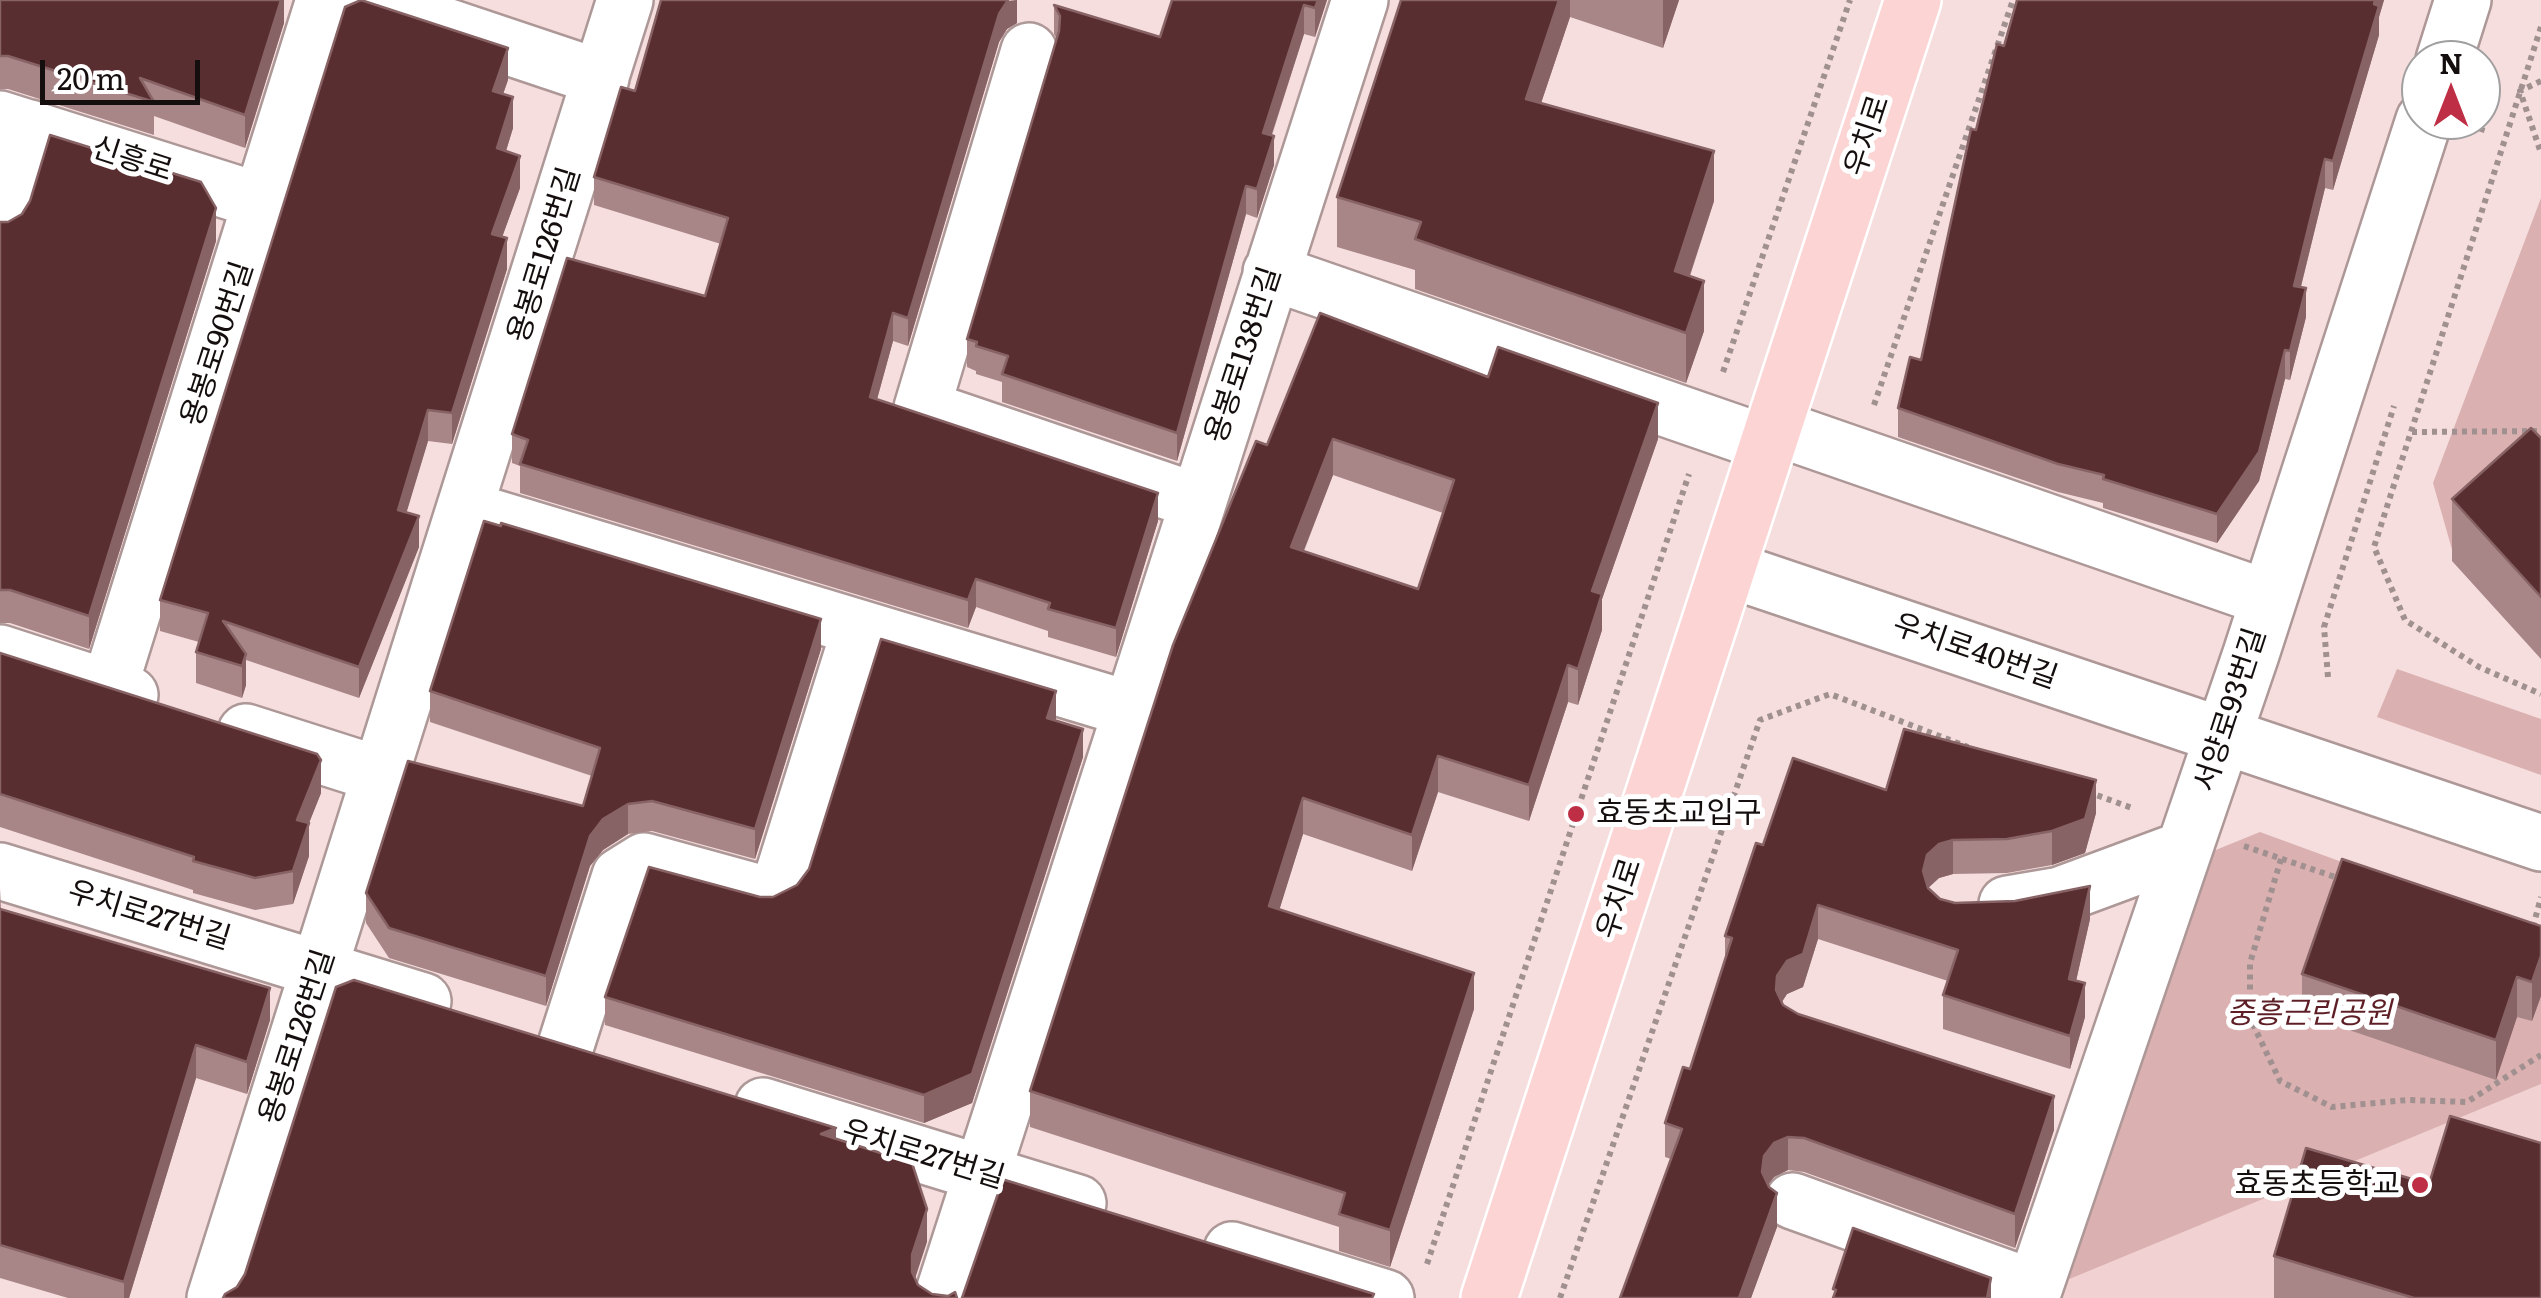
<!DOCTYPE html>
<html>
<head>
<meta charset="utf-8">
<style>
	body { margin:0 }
	#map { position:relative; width:2541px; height:1298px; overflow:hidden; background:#f6dede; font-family:Literata,serif }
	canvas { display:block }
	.north { position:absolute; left:2401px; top:40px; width:100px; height:100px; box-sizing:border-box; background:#fff; border:2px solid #a19f9f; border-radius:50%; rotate:0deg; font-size:28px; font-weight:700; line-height:40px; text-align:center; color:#150e0e }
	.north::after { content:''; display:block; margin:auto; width:35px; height:45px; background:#be2e45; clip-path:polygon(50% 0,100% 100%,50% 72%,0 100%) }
	.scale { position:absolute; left:40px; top:60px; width:160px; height:45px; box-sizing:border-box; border:5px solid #150e0e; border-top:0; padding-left:12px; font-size:30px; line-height:35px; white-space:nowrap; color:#150e0e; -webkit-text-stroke:8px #fff; paint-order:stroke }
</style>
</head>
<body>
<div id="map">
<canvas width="2541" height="1298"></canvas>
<div class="north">N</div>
<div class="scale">20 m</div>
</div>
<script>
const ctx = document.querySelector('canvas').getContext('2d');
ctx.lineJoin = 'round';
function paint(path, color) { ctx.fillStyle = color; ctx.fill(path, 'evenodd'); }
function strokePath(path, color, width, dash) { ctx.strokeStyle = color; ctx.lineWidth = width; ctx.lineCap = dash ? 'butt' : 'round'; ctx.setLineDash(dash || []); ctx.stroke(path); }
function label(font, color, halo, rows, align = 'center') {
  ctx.font = font + ' Literata,"Noto Sans KR",serif'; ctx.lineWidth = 10; ctx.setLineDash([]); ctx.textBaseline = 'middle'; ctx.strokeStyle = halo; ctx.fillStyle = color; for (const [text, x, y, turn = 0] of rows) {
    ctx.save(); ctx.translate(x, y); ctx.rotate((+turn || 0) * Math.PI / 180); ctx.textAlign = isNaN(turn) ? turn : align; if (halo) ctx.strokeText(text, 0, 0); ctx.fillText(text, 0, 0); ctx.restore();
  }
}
const built = new Path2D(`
	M2541 1084V1298H2052L2055 1285Z`);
const green = new Path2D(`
	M2541 198V463L2453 553 2433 483Z
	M2397 669 2541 719V775L2377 717Z
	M2260 832 2541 935V1084L2055 1285 2201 856Z`);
const path = new Path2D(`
	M2541 27 2374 547 2405 620 2479 667 2541 694
	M2541 81 2520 91 2541 153
	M2481 132 2495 87
	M1723 372 1850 0
	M1874 405 2013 0
	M2412 432 2541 431
	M2328 677 2324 627 2394 406
	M2088 792 2132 808
	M2244 846 2341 879
	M2281 859 2250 963V1018L2280 1081 2332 1107 2407 1100 2467 1102 2541 1055
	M2533 927 2541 897
	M1427 1264 1689 474
	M1560 1298 1760 720 1830 694 1968 747`);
const minor = new Path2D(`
	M368 0 601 78
	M1029 51 922 408 1196 501
	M2444 60 2463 0
	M0 119 263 202
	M0 225 30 128
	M1271 272 1768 444
	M1774 427 2267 598
	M465 509 1129 709
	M1728 569 2541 843
	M0 653 130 695
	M109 688 324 0
	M246 732 381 775
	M0 871 423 1001
	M2007 904 2060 895 2184 849
	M566 1045 620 876 644 861 768 895 779 888 860 629
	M763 1106 1078 1203
	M1793 1201 2034 1288
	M1232 1250 1386 1298
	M215 1298 625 0
	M942 1298 1360 0
	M2031 1298 2251 654 2424 120`);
const major = new Path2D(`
	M1489 1298 1913 0`);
const wall = new Path2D(`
	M0 0H284V23L245 148 154 116V135L8 89H0Z
	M1017 0V23L1007 29 999 42 908 346 893 341 877 399 1158 521 1116 657 1048 637V631L976 607 968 628 520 493V466L512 463V434L705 296 721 244 594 205V177L635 91Z
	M1172 0H1327L1315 37 1304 34 1272 135 1274 165 1257 218 1246 214 1177 461 1002 402V382L976 374V371L967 367V339L1057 39 1054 34V5L1160 37Z
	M1401 0H1679L1663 48 1570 17 1541 103 1714 201 1690 276 1704 331 1686 383 1415 289V270L1337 247V197Z
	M2017 0H2384L2379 17V35L2333 190 2325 188 2301 287 2306 317 2290 380 2285 379 2259 481 2217 543 2103 508V503L2058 492 1898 437V408L1921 360 1976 130 2004 46Z
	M508 80 503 94 513 128 506 151 520 188 502 237 507 269 452 444 428 441 406 512 419 547 359 698 246 660V685L242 698 196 683V652L199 642 160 631V600Z
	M0 222 216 241 89 649 10 623H0Z
	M1488 377 1658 439 1602 599V630L1578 705 1568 702 1529 821 1438 792 1412 871 1303 834 1279 910 1474 1009 1390 1267 1339 1251V1227L1030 1127V1091L1267 445ZM1333 475 1443 513 1418 589 1304 551Z
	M2541 438V659L2452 561V499Z
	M821 649 755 859 652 831 628 834 603 850 590 866 546 1006 389 958 366 923V893L583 806 592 776 430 722V691Z
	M0 653 321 793 309 823V856L293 904 255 910 193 893V890L0 827Z
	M1055 720 1083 757 972 1103 924 1123 605 1025V997L760 897H773L797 885Z
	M1886 790 2096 813 2085 853 2052 865 2007 873 1953 874 1939 878 1928 888 1940 899 1955 903 2090 919 2076 981 2085 1017 2070 1069 1943 1029V995L1948 981 1818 939 1803 987 1787 994 1782 1002 1783 1005 1798 1014 2054 1130 2015 1248 1804 1172 1788 1170 1774 1177 1768 1185 1777 1227 1751 1298H1620L1671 1159 1665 1157V1123L1690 1069 1725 959V936L1763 845Z
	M0 888 1 909 270 1020 247 1094 196 1078 129 1298H68L0 1278Z
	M2541 926V996L2532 1021 2517 1017 2496 1080 2302 1014V974Z
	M2274 1256 2541 1298H2274Z`);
const shadedWall = new Path2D(`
	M281 0H284V23L245 148V115Z
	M1017 0V23L1007 29 999 42 908 346V318L999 14 1007 1Z
	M1318 0H1327L1315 37V8Z
	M1559 0H1570V17L1526 148V99Z
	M1663 0H1679L1663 48Z
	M2375 0H2384L2379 17V35L2333 190V161Z
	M1304 5V34L1263 161V133Z
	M508 48V80L493 123V91Z
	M513 97V128L497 180V148Z
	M1274 136V165L1257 218V189Z
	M1714 151V201L1675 320V271Z
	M520 156V188L492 265V234Z
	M2325 159V188L2294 314V286Z
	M1246 186V214L1177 461V433Z
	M216 208V241L89 649V616Z
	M507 238V269L452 444V413Z
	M1704 281V331L1686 383V333Z
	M2306 288V317L2290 380V351Z
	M893 313V341L870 425V397Z
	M2285 350V379L2259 481 2217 543V514Z
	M1658 403V439L1602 599V630L1578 705V669L1592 591Z
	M428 410V441L398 541V510Z
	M1333 439V475L1291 583V547Z
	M1158 493V521L1116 657V628Z
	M419 516V547L359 698V667Z
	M976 579V607L968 628V600Z
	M821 619V649L755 859V829Z
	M246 654V685L242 698V666Z
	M1568 665V702L1529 821V785Z
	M1056 691V720L1047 718Z
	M1083 729V757L972 1103 924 1123V1095Z
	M1438 756V792L1412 871V835Z
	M321 760V793L297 853V820Z
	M2096 780V813L2085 853 2052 865V831Z
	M1303 798V834L1269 943V906Z
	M628 804V834L603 850 590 866 546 1006V976L590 836 603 819Z
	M309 823V856L293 904V871Z
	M1953 840V874L1939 878 1927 889 1923 871 1927 855 1939 844Z
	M2090 886V919L2069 1012V979Z
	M1818 905V939L1803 987 1787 994 1777 1009V976Z
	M2541 956V996L2532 1021V982Z
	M1474 973V1009L1390 1267V1230Z
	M2517 977V1017L2496 1080V1040Z
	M2085 983V1017L2070 1069V1036Z
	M270 988V1020L247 1094V1062Z
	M196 1045V1078L129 1298H124V1282Z
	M2054 1096V1130L2015 1248V1214Z
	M836 1128V1161L821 1134Z
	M1788 1137V1170L1774 1177 1764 1190 1762 1172 1764 1156 1774 1143Z
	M1777 1193V1227L1751 1298H1739Z
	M927 1209V1242L912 1288V1255Z
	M1991 1278V1298H1987Z`);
const building = new Path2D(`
	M0 0H281L245 115 140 78 154 102 8 56H0Z
	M361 0 508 48 493 91 513 97 497 148 520 156 492 234 507 238 452 413 428 410 398 510 419 516 359 667 223 621 246 654 242 666 196 652 208 613 160 600 345 7Z
	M661 0H1008L999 14 908 318 893 313 870 397 1158 493 1116 628 1048 609 1050 603 976 579 968 600 520 464 528 440 512 434 567 258 705 296 728 218 594 177 621 87 635 91Z
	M1172 0H1318L1315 8 1304 5 1263 133 1274 136 1257 189 1246 186 1177 433 1002 374 1008 356 976 346 977 342 967 339 1059 31 1060 16 1054 5 1160 37Z
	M1401 0H1559L1526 99 1714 151 1675 271 1704 281 1686 333 1415 239 1421 222 1337 197Z
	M2017 0H2375L2374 4 2379 6 2333 161 2325 159 2294 286 2306 288 2290 351 2285 350 2259 452 2217 514 2103 479 2104 475 2058 464 1898 408 1910 357 1921 360 1971 129 1976 130 1997 44 2004 46Z
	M50 135 201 182 216 208 89 616 10 590H0V222H8L22 214 30 201Z
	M1320 313 1488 377 1498 347 1658 403 1592 591 1602 594 1578 669 1568 665 1529 785 1438 756 1412 835 1303 798 1269 906 1474 973 1390 1230 1339 1214 1345 1193 1030 1091 1173 645 1256 441 1267 445ZM1333 439 1454 480 1418 589 1291 547Z
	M2531 428 2541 438V597L2452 499Z
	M484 521 501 526V523L821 619 755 829 652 801 628 804 603 819 590 836 546 976 389 928 366 893 408 761 583 806 600 748 430 691Z
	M881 639 1056 691 1047 718 1083 729 972 1074 924 1095 605 997 649 867 760 897H773L797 885 809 869Z
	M0 653 317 754 321 760 297 820 309 823 293 871 255 878 193 861 194 857 0 794Z
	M1904 729 2096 780 2085 819 2052 831 2007 839 1953 840 1939 844 1927 855 1923 871 1928 888 1940 899 1955 903 2015 901 2090 886 2069 979 2085 983 2070 1036 1943 995 1958 950 1818 905 1803 954 1787 961 1777 976 1776 990 1783 1005 1798 1014 2054 1096 2015 1214 1804 1138 1788 1137 1774 1143 1764 1156 1762 1172 1769 1187 1777 1193 1739 1298H1620L1682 1129 1665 1123 1683 1067 1690 1069 1732 938 1725 936 1756 843 1763 845 1793 758 1886 790Z
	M2342 859 2541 926V956L2532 982 2517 977 2496 1040 2302 974Z
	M0 909 270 988 247 1062 196 1045 124 1282 0 1245Z
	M354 980 836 1128 821 1134 912 1163 927 1209 912 1255V1272L918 1285 932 1294 948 1296 955 1292 957 1298H223L225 1294 237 1287 245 1274 336 987Z
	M2450 1116 2541 1143V1298H2414L2274 1256 2306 1148 2429 1184Z
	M1005 1180 1374 1294 1372 1298H962L1002 1182Z
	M1853 1228 1991 1278 1987 1298H1833L1836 1290 1833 1289Z`);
const markers = [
	[1576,814,10,"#be2e45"],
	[2420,1185,10,"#be2e45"]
];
const streetNames = [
	["우치로",1868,136,-72],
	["신흥로",132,160,18],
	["용봉로126번길",545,255,-73],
	["용봉로90번길",218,344,-72],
	["용봉로138번길",1244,355,-72],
	["우치로40번길",1975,652,19],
	["서양로93번길",2231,710,-72],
	["우치로",1620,899,-72],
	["우치로27번길",149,916,17],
	["용봉로126번길",298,1037,-72],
	["우치로27번길",923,1155,17]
];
const poiNames = [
	["효동초교입구",1596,814],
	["효동초등학교",2400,1185,"right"]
];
const parkNames = [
	["중흥근린공원",2309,1014]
];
paint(built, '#f1d1d1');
paint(green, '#dab0b1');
strokePath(minor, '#ad9797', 60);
strokePath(major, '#fff', 60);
strokePath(path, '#a19090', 6, [5, 5]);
strokePath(minor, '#fff', 55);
strokePath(major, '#fdd4d4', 55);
paint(wall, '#a88688');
paint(shadedWall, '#886365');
paint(building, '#592e31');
strokePath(building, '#886365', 2.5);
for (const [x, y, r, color] of markers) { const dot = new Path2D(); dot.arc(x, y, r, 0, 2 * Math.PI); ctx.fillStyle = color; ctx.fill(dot); strokePath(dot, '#fff', 4); }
label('30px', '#150e0e', '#fff', streetNames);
label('30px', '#150e0e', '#fff', poiNames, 'left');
label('italic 30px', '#5d1e25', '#fff', parkNames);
</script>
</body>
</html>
